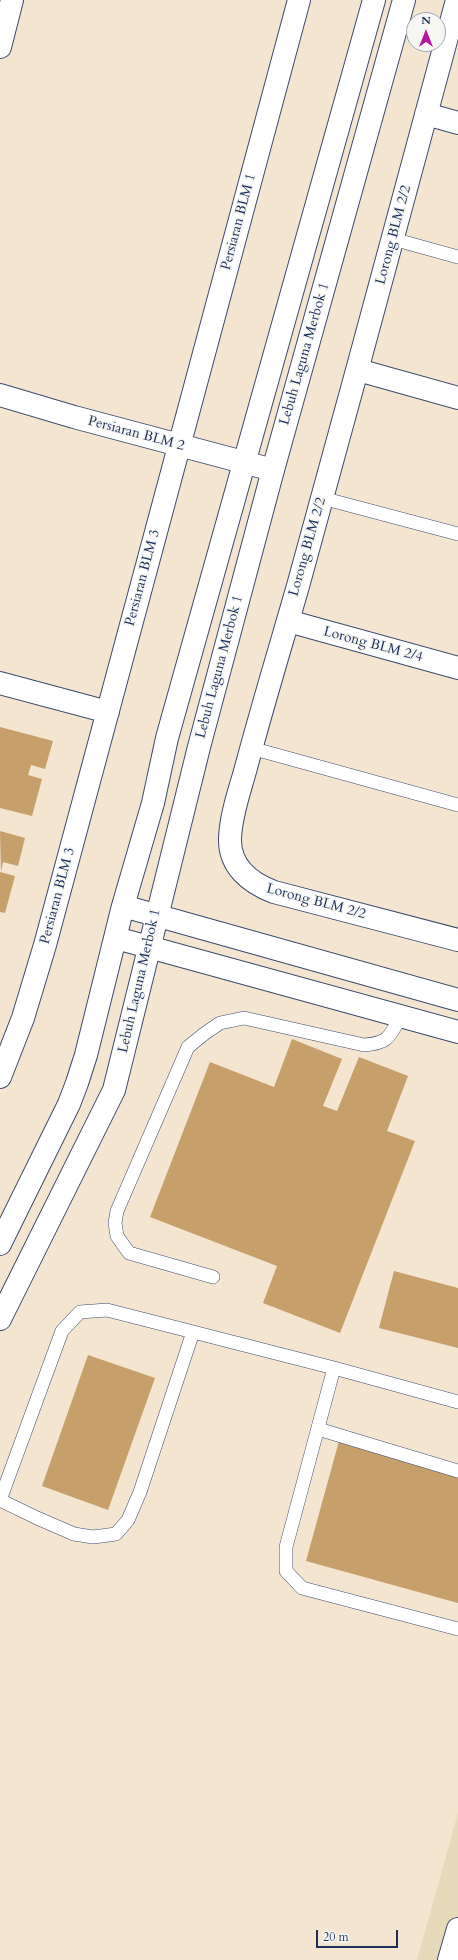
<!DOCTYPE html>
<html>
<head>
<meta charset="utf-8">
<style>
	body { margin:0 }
	#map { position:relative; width:458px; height:1960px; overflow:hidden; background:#f3e5cf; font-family:Cardo,serif }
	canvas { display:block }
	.north { position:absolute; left:406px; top:12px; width:40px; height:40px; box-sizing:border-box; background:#f6f6f2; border:1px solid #9ea6b7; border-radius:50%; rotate:0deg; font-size:11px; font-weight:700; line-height:16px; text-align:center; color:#1b2f5e }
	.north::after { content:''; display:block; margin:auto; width:14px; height:18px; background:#b5179e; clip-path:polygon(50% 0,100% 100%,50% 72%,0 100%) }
	.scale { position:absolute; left:316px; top:1930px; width:82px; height:18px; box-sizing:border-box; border:2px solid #1b2f5e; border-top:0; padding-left:5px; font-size:12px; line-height:14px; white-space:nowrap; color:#1b2f5e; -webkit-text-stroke:3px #f6f6f2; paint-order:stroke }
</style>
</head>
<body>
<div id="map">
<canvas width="458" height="1960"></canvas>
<div class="north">N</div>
<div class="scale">20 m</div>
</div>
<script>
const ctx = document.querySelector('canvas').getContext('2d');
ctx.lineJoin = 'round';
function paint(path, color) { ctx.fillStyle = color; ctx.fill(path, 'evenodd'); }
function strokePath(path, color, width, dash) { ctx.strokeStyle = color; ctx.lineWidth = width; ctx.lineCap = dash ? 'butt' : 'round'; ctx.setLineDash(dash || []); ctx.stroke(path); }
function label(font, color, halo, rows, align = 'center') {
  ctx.font = font + ' Cardo,serif'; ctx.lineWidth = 3; ctx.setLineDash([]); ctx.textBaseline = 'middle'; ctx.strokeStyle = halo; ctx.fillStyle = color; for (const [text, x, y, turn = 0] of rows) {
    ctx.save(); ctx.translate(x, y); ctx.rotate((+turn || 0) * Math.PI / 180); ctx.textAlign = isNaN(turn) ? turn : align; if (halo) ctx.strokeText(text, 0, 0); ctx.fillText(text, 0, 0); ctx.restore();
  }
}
const built = new Path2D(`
	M458 1813V1960H417Z`);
const building = new Path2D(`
	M0 727 53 741 45 769 31 765 28 775 42 779 32 816 0 808Z
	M0 831 25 838 18 866 3 862 1 872Z
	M0 872 15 876 5 913 0 912Z
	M292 1039 342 1059 323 1106 337 1111 359 1057 408 1076 387 1131 415 1141 340 1333 263 1303 277 1266 150 1217 210 1062 274 1087Z
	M394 1271 458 1288V1348L379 1328Z
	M88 1355 155 1378 108 1510 42 1486Z
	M339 1441 458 1474V1603L306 1561Z`);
const service = new Path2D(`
	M393 239 458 257
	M322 498 458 534
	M251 748 458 805
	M213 1277 129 1253 117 1236 115 1223 117 1211 188 1047 204 1034 220 1023 244 1018 364 1045C389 1043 389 1037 401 1016
	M334 1368 286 1547V1571L302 1588 458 1629
	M318 1429 458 1471
	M0 1500 62 1331 80 1312 107 1310 334 1368 458 1402
	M0 1500 37 1518 74 1534 93 1537 116 1534 128 1520 140 1492 193 1332`);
const minor = new Path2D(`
	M457 0C404 195 352 391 298 586 281 645 263 704 247 764 241 787 231 813 230 838 229 866 250 883 274 892L458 940
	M0 47 12 0
	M426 114 458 123
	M358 370 458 398
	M0 395 74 417 273 470
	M288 621 458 668
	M0 683 108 712
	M0 1077 23 1018 45 945 299 0
	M449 1960 458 1929`);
const tertiary = new Path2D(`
	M123 906 458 1000
	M116 938 458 1032
	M0 1244 69 1104 77 1083 86 1055 123 906 153 803 167 738 374 0
	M0 1319 114 1090 199 747 273 470 404 0`);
const streetNames = [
	["Persiaran BLM 1",239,222,-75],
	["Lorong BLM 2/2",394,235,-75],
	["Lebuh Laguna Merbok 1",305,354,-74],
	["Persiaran BLM 2",136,434,15],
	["Lorong BLM 2/2",308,547,-74],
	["Persiaran BLM 3",143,578,-75],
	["Lorong BLM 2/4",373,645,15],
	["Lebuh Laguna Merbok 1",220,667,-75],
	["Persiaran BLM 3",58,896,-75],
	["Lorong BLM 2/2",316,902,15],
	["Lebuh Laguna Merbok 1",140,981,-77]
];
paint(built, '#e6daba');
paint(building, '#c69f6b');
strokePath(service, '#3b4a6f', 14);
strokePath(minor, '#3b4a6f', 24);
strokePath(tertiary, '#3b4a6f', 24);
strokePath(service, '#fff', 13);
strokePath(minor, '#fff', 22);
strokePath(tertiary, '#fff', 22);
label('14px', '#1b2f5e', '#f6f6f2', streetNames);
</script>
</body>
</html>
